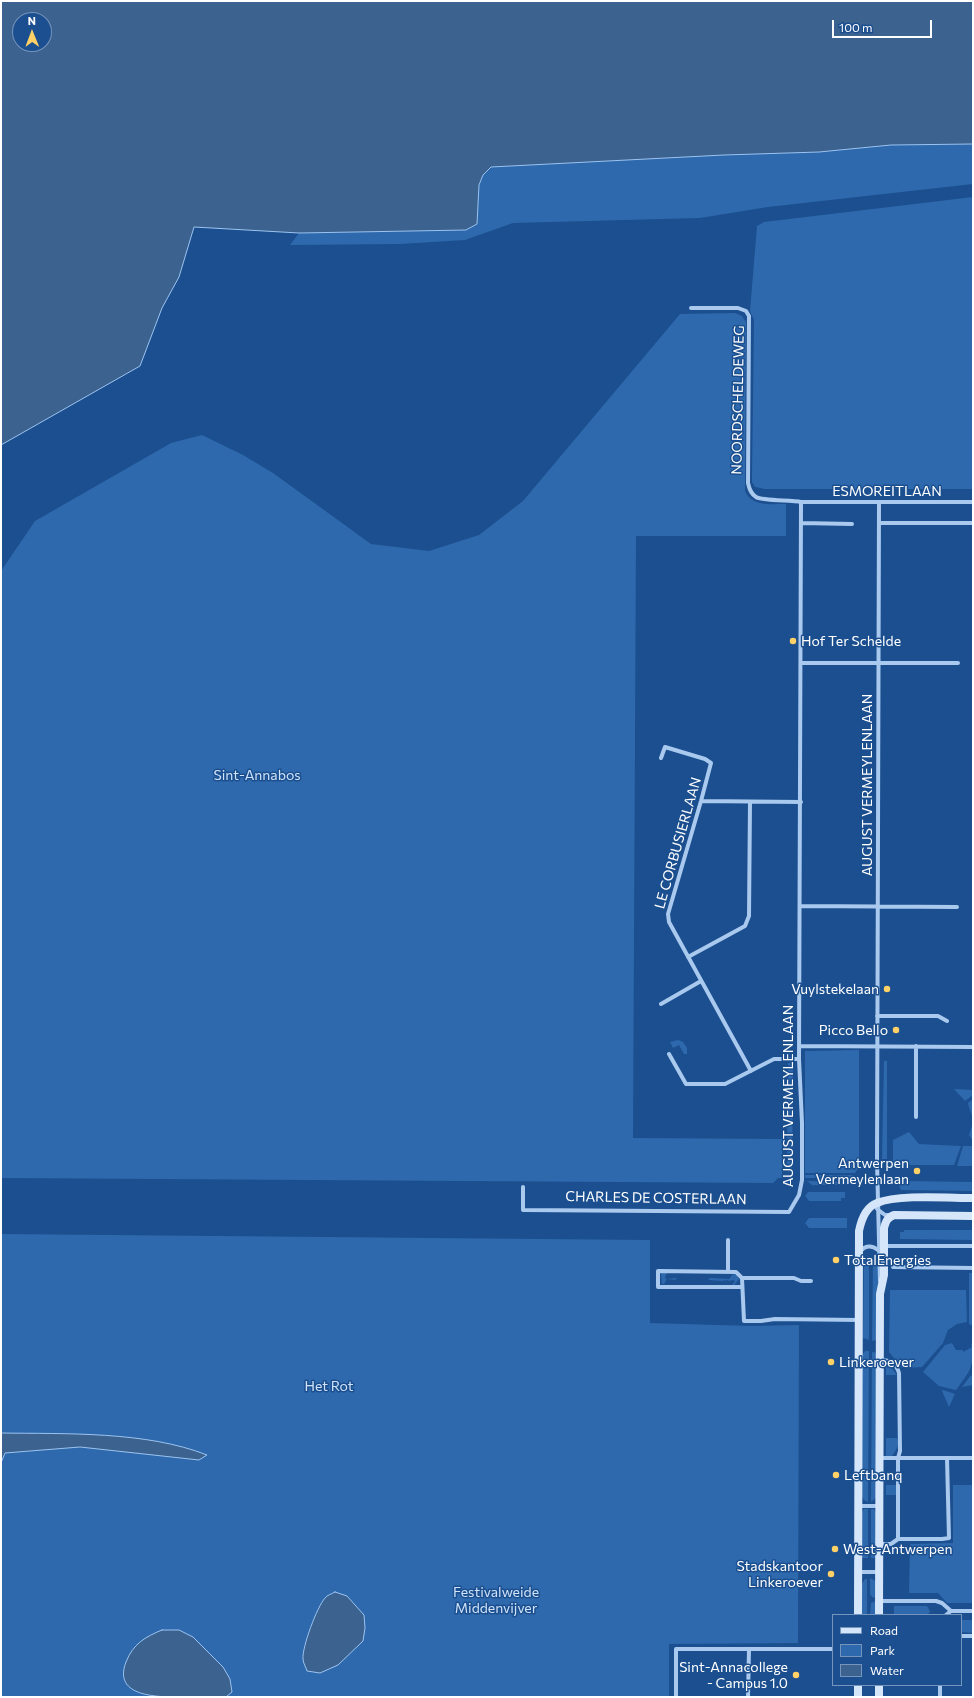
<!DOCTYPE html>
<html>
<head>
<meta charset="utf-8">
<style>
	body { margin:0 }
	#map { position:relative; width:974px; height:1698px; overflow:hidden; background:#1b4f8f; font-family:Commissioner,sans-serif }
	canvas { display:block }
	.frame { position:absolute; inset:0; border:2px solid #fff; pointer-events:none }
	.legend { position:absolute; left:832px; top:1614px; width:130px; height:72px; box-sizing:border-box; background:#1b4f8f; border:1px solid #7695bc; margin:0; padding:5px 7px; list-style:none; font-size:12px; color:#fff }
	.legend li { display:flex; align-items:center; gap:8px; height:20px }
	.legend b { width:20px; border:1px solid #7695bc }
	.north { position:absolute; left:12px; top:12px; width:40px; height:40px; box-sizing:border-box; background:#1b4f8f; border:1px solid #7695bc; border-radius:50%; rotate:359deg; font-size:11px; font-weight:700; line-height:16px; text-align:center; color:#fff }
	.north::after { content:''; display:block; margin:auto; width:14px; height:18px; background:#ffd166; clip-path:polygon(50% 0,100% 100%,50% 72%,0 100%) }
	.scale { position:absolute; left:832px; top:20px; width:100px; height:18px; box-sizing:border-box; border:2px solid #fff; border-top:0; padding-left:5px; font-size:12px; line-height:14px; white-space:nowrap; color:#fff; -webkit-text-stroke:3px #1b4f8f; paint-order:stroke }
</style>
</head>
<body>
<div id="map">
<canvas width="974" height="1698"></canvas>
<div class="frame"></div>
<ul class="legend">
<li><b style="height:5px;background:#d6e6fa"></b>Road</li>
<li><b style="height:11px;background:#2e69ad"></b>Park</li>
<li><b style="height:11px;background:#3c6290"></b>Water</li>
</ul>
<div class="north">N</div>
<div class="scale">100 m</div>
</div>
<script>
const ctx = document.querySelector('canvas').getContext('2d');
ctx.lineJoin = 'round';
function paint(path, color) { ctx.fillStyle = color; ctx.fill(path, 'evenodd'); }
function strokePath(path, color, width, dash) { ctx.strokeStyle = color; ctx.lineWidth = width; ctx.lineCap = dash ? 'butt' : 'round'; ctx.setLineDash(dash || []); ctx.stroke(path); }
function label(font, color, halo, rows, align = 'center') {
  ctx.font = font + ' Commissioner,sans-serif'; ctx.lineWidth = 3; ctx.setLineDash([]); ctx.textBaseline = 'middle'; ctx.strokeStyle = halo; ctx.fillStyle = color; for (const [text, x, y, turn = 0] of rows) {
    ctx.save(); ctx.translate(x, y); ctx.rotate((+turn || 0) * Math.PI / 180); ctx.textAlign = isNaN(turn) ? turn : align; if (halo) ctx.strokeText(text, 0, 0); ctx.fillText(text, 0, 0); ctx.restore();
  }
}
const green = new Path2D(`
	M973 144V184L768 207 700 218 513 223 465 240 400 244 290 245 299 233 466 230 477 223 479 186 483 175 491 167 724 155 819 152 891 145Z
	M973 197V489H765L755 487 752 482V476L754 320 750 311 757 226 764 222Z
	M735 313 742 316 746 322 745 491C752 507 771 504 786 504V536H636L633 1138 782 1139V1178H778L773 1183 1 1178V571L35 521 171 443 202 435 243 455 273 473 371 544 429 551 479 535 523 501 680 314Z
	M678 1040 683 1042 687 1048V1054H684L679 1045 673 1048 670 1042Z
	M859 1050V1167L855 1173H805V1051Z
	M884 1061H887V1159H882Z
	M788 1063H790L793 1067 792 1172H787Z
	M954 1089 973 1090V1095L965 1101Z
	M973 1099V1141L969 1135C970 1131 972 1127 973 1122 973 1115 969 1110 968 1103Z
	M909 1132 919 1144 961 1146 954 1165H893V1140Z
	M963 1146H973V1166H957Z
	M805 1175H853L851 1178H805Z
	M807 1181 849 1182 846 1185H812Z
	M902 1181 973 1182V1191L901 1190 898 1183Z
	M808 1192H845V1198H841V1201H809L805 1196Z
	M809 1218H847V1228H809L805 1223Z
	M904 1230H973V1240L900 1239V1232H904Z
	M1 1234 650 1240V1323L752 1326 799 1325 798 1643 669 1644V1697H1Z
	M864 1259H869V1340L863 1338Z
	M873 1259H878V1337L876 1340 872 1341Z
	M662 1273H667L665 1277 666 1279 677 1278 675 1280 667 1279 664 1284H662L661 1275Z
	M969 1273H973V1326L969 1324Z
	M733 1274 736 1275 739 1279 734 1285H732L735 1281 733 1280 729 1281 727 1280 726 1281 724 1280 723 1281 708 1280 710 1278 729 1279Z
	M890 1290H966L967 1322 957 1324 948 1330 943 1343 922 1367 902 1368 889 1352Z
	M973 1341C973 1369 972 1368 956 1390L939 1386 923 1372 945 1345 952 1343 956 1350H963V1352L972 1347 971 1345Z
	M865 1351H869L868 1502 864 1500 862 1497V1355Z
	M872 1352 877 1353 876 1498 871 1502Z
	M890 1366 897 1375H886V1367Z
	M971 1375 973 1378V1385L962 1387Z
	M943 1390 955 1394 949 1407 942 1391Z
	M886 1438H897C900 1446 896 1450 892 1456H886Z
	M886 1485H897L896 1495H886Z
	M953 1485H973V1603H947L938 1593H909L910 1544 953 1543Z
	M864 1509H868V1558H862V1512Z
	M871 1509H874L876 1512V1558H871Z
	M870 1578 876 1581 875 1598 872 1597 870 1594Z
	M865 1579H867V1615H861V1585Z
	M876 1601V1615H870L871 1603Z
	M894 1606H926L928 1607 930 1612 927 1615H894Z
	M961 1620H973V1633L961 1632Z`);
const water = new Path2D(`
	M1 1H973V144L891 145 819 152 724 155 491 167 483 175 479 185 477 224 466 230 299 233 194 227 179 277 162 308 140 366 1 445ZM20 20H44V44H20Z
	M1 1433C66 1434 146 1431 207 1455L199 1460 80 1447 5 1453 1 1463Z
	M335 1592 347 1596 364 1615 365 1628 363 1641 338 1665 320 1673 307 1671C306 1667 303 1663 303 1659 302 1647 317 1607 325 1598 327 1595 332 1594 335 1592Z
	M162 1630H179L193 1637 223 1667 230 1679 232 1692 226 1697C211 1697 197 1697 183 1697 160 1697 112 1698 126 1662 133 1644 145 1637 162 1630Z`);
const minor = new Path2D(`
	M691 308H738L746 311 749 316 748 483C749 488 751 494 756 497 762 501 791 500 801 502H973
	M879 502 877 1161 880 1281
	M801 523 852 524
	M879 523H973
	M801 663H958
	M661 758 665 747 705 759 711 763 701 801 668 914 669 922 751 1071
	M701 801 801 802
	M800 906 957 907
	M688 957 745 926 749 916 750 802
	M661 1004 701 981
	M877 1016H938L947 1021
	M799 1046 973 1047
	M669 1054 686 1084H725L774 1059H799
	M916 1117V1046
	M523 1187V1210L789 1212 799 1195 802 1180V1123L799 1059 801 502
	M877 1209 885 1215H890
	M884 1246H973
	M860 1252C865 1245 872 1245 878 1250
	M893 1267 973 1268
	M728 1272V1240
	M742 1278H794L801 1281H811
	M742 1287H658V1271L736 1272 742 1278 744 1321H761L775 1319 859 1320
	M880 1360C890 1360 896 1363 899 1373L900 1451 898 1458V1539
	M880 1458H973
	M858 1506H879
	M879 1544H891L898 1539H942L949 1538 947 1458
	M858 1572H879
	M879 1601H936L942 1603 951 1611H973
	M946 1615 951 1611
	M961 1636H973
	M676 1697V1649H833
	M748 1697 749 1649
	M940 1697V1685`);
const secondary = new Path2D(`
	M858 1615 859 1231C861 1221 866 1207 877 1203 898 1194 949 1198 973 1198
	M879 1615 880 1294 884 1275V1228C886 1221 887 1218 894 1215L973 1216
	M858 1697V1685
	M879 1697V1685`);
const markers = [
	[793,641,4,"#ffd166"],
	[887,989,4,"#ffd166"],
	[896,1030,4,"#ffd166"],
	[917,1171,4,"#ffd166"],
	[836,1260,4,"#ffd166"],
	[831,1362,4,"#ffd166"],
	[836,1475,4,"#ffd166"],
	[835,1549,4,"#ffd166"],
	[831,1574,4,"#ffd166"],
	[796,1675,4,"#ffd166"]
];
const streetNames = [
	["NOORDSCHELDEWEG",738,400,-89],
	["ESMOREITLAAN",887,491],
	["AUGUST VERMEYLENLAAN",867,785,-90],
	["LE CORBUSIERLAAN",678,843,-74],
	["AUGUST VERMEYLENLAAN",788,1096,-90],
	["CHARLES DE COSTERLAAN",656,1198,1]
];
const poiNames = [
	["Hof Ter Schelde",801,641],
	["Vuylstekelaan",879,989,"right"],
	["Picco Bello",888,1030,"right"],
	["Antwerpen",909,1163,"right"],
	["Vermeylenlaan",909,1179,"right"],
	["TotalEnergies",844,1260],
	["Linkeroever",839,1362],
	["Leftbanq",844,1475],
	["West-Antwerpen",843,1549],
	["Stadskantoor",823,1566,"right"],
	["Linkeroever",823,1582,"right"],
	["Sint-Annacollege",788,1667,"right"],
	["- Campus 1.0",788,1683,"right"]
];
const parkNames = [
	["Sint-Annabos",257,775],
	["Het Rot",329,1386],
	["Festivalweide",496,1592],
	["Middenvijver",496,1608]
];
paint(green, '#2e69ad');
paint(water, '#3c6290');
strokePath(water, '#9cc4f0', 1);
strokePath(minor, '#a9c9ee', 4);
strokePath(secondary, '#d6e6fa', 8);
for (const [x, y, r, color] of markers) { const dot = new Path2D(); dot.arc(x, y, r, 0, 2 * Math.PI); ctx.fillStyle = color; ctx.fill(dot); strokePath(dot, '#1b4f8f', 1.5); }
label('14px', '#fff', '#1b4f8f', streetNames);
label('14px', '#fff', '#1b4f8f', poiNames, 'left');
label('14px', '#cfe3fa', '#1b4f8f', parkNames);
</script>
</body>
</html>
